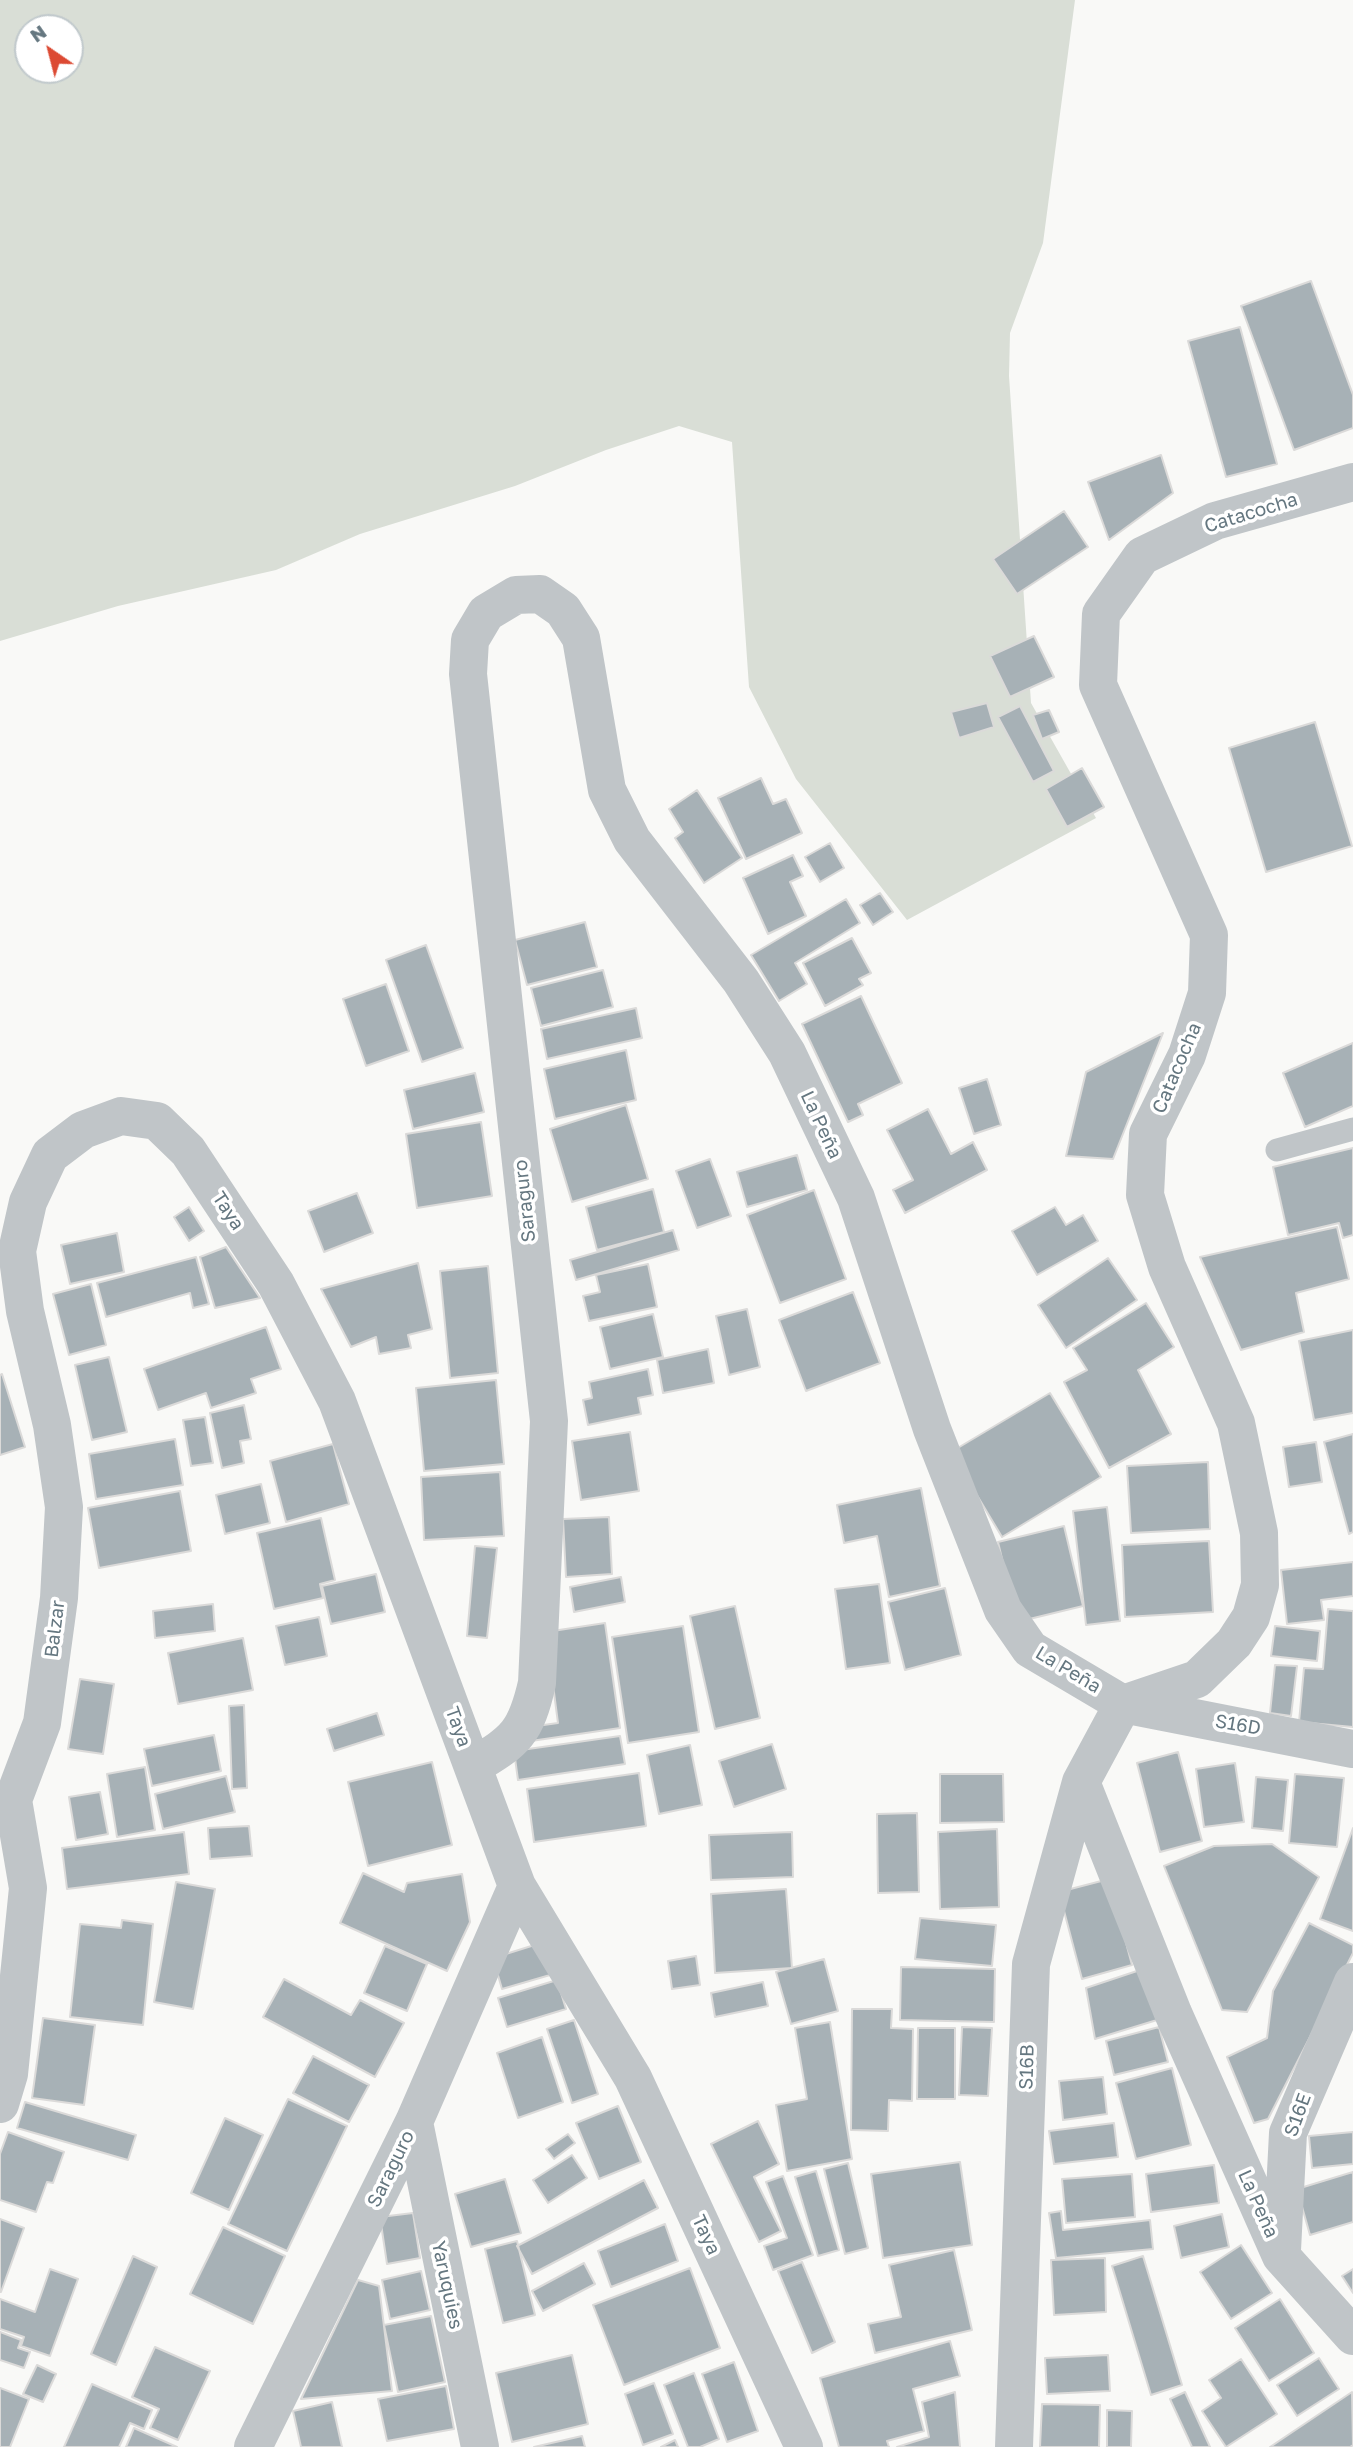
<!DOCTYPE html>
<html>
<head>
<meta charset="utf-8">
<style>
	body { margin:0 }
	#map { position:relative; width:1353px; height:2447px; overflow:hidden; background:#f9f9f7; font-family:"Golos Text",sans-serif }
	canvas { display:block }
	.north { position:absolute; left:14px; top:14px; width:70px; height:70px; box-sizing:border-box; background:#fff; border:2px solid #c1c9cc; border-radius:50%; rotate:325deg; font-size:19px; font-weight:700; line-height:28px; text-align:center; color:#657780 }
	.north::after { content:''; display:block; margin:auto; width:24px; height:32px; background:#dc4a33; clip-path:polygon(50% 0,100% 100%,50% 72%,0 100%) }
</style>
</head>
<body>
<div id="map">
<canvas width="1353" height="2447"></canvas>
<div class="north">N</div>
</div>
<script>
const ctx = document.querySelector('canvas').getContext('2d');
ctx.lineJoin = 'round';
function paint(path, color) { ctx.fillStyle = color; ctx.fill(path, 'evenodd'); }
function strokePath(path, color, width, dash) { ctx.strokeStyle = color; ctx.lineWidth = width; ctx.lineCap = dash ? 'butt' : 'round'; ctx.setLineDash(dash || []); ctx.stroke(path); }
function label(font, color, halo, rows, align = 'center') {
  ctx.font = font + ' "Golos Text",sans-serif'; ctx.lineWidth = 7; ctx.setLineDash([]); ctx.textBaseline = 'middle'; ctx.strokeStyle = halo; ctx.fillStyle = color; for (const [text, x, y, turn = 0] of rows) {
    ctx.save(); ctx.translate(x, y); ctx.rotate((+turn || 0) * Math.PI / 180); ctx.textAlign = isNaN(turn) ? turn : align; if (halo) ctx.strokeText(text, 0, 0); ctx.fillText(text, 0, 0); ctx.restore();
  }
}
const green = new Path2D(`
	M0 0H1075L1043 243 1010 333 1009 376 1031 703 1096 818 907 920 796 779 749 687 732 442 679 426 606 450 515 486 360 534 276 570 118 606 0 641ZM28 28H70V70H28Z`);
const building = new Path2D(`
	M1311 281 1353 395V428L1294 450 1241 306Z
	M1240 327 1277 464 1226 477 1188 341Z
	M1161 455 1173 493 1109 540 1088 482Z
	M1064 511 1088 547 1017 594 993 559Z
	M1034 636 1054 677 1010 697 990 656Z
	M987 703 994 727 959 738 951 712Z
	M1020 706 1054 771 1033 782 998 717Z
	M1049 710 1059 732 1042 739 1033 715Z
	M1315 722 1352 846 1266 872 1229 748Z
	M1082 768 1104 807 1067 827 1046 789Z
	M761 778 773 804 786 799 802 833 746 859 718 798Z
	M697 790 742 858 704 883 675 838 683 832 669 809Z
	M830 843 844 868 820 882 805 857Z
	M793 855 803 876 790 882 806 916 768 934 743 878Z
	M880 893 893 912 873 925 860 905Z
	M846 899 860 923 795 963 807 984 779 1001 751 955Z
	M585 922 597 967 527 985 515 940Z
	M852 938 871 973 859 979 863 985 825 1006 803 963Z
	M426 945 463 1048 422 1062 386 960Z
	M603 970 613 1007 541 1026 531 988Z
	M386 984 409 1051 366 1066 343 999Z
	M861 996 902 1083 858 1104 863 1115 848 1122 802 1024Z
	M636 1008 642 1038 547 1059 541 1029Z
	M1163 1033 1113 1159 1066 1156 1086 1072Z
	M1353 1043V1106L1305 1127 1283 1073Z
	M626 1050 636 1100 555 1119 544 1069Z
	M475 1073 484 1112 413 1129 404 1090Z
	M987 1079 1001 1125 974 1134 959 1088Z
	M626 1105 648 1179 572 1202 550 1129Z
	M928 1109 951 1154 973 1142 987 1170 905 1213 893 1190 913 1180 887 1130Z
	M481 1122 492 1196 417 1208 406 1134Z
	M1353 1148V1235L1343 1238 1339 1223 1288 1235 1273 1167Z
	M797 1155 807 1190 747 1207 737 1172Z
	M710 1159 731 1216 697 1228 676 1171Z
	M653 1189 664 1232 597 1250 586 1207Z
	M814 1190 846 1279 780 1303 747 1215Z
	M357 1193 373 1233 324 1252 308 1211Z
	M189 1207 204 1231 189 1241 174 1217Z
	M1055 1207 1066 1225 1083 1215 1098 1241 1037 1275 1012 1231Z
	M1337 1227 1349 1279 1296 1293 1304 1332 1241 1350 1200 1257Z
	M673 1230 679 1250 576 1280 570 1260Z
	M117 1233 124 1272 70 1284 61 1245Z
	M226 1247 260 1298 215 1308 200 1257Z
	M196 1257 209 1304 193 1308 190 1293 106 1317 97 1283Z
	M1108 1258 1137 1300 1066 1348 1038 1305Z
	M418 1263 432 1329 408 1335 411 1348 379 1354 376 1337 351 1347 321 1289Z
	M648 1264 657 1307 589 1321 583 1296 600 1292 596 1275Z
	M488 1266 498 1373 450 1378 440 1271Z
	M91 1284 106 1345 69 1355 53 1294Z
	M853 1292 880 1363 806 1391 779 1320Z
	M1146 1303 1174 1347 1138 1370 1171 1434 1109 1468 1064 1382 1087 1370 1073 1348Z
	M747 1309 760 1367 729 1375 716 1316Z
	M653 1314 663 1357 610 1369 600 1327Z
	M266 1327 281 1369 251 1379 256 1393 211 1408 206 1393 158 1410 144 1369Z
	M1353 1330V1413L1314 1420 1299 1341Z
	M708 1349 714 1383 663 1393 657 1360Z
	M109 1357 127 1432 92 1440 75 1365Z
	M648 1369 653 1395 638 1398 641 1414 588 1425 583 1400 592 1398 589 1382Z
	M2 1374 25 1447 0 1455V1375Z
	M496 1380 504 1464 424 1471 416 1388Z
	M1050 1393 1101 1477 1002 1537 951 1452Z
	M244 1405 251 1439 240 1441 244 1463 222 1468 210 1413Z
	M205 1417 213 1463 191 1466 183 1420Z
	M630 1432 639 1491 581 1500 572 1441Z
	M1353 1434V1532L1349 1534 1324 1442Z
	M175 1439 183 1485 96 1499 89 1454Z
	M1316 1442 1322 1482 1289 1487 1283 1447Z
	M333 1444 349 1504 286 1522 270 1461Z
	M1208 1462 1210 1529 1131 1533 1127 1466Z
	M500 1472 504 1536 424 1540 421 1477Z
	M261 1484 270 1523 225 1534 216 1495Z
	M921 1488 940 1586 889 1597 877 1536 844 1543 837 1505Z
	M180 1491 191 1551 99 1568 88 1508Z
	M1107 1507 1120 1621 1086 1625 1073 1511Z
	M609 1517 612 1574 566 1577 563 1519Z
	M321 1518 335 1580 320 1584 323 1598 274 1609 257 1533Z
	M1064 1526 1083 1606 1017 1622 998 1542Z
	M1209 1541 1213 1612 1125 1617 1122 1545Z
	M475 1546 497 1548 487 1638 467 1636Z
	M1353 1562V1596L1321 1600 1324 1620 1287 1624 1281 1570Z
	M376 1574 385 1612 331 1624 322 1586Z
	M621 1577 625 1602 574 1612 570 1587Z
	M879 1584 890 1663 846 1669 835 1589Z
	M945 1588 961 1655 905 1670 888 1602Z
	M213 1604 215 1631 155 1638 153 1611Z
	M735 1606 760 1718 715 1729 690 1616Z
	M1328 1609 1353 1611V1727L1299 1722 1304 1668 1323 1669Z
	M319 1617 327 1656 285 1665 276 1626Z
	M605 1623 620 1728 531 1741 529 1727 558 1723 546 1632Z
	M683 1626 699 1732 628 1743 612 1637Z
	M1275 1626 1320 1631 1317 1661 1271 1656Z
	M243 1638 253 1690 178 1704 168 1653Z
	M1275 1665 1297 1666 1291 1716 1270 1713Z
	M80 1679 114 1684 103 1754 68 1749Z
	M244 1705 247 1788 232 1789 229 1706Z
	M377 1713 384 1735 334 1751 327 1729Z
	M214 1735 221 1771 152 1786 144 1749Z
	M620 1736 625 1764 518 1780 514 1751Z
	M772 1744 786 1789 734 1807 719 1761Z
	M690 1745 702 1805 659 1814 647 1755Z
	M1178 1752 1202 1841 1160 1852 1137 1763Z
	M432 1762 452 1845 368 1866 348 1782Z
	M1235 1763 1244 1822 1204 1827 1196 1769Z
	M145 1767 155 1830 117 1837 107 1774Z
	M639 1773 646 1826 534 1842 527 1789Z
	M940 1774H1003L1004 1822 940 1823Z
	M1295 1774 1344 1778 1337 1847 1289 1843Z
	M226 1776 235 1812 163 1829 155 1794Z
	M1256 1777 1288 1780 1283 1831 1252 1828Z
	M100 1792 108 1834 76 1840 69 1797Z
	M917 1813 919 1892 878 1893 877 1814Z
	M249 1826 252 1856 210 1859 208 1828Z
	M1353 1828V1931L1320 1919Z
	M997 1829 999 1907 940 1909 938 1832Z
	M184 1832 189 1874 67 1889 62 1848Z
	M792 1832 793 1877 711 1880 709 1835Z
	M1272 1844 1319 1877 1247 2012 1222 2010 1164 1866 1214 1846Z
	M363 1873 404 1892 407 1883 462 1874 470 1922 447 1971 340 1923Z
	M1109 1879 1132 1965 1082 1979 1059 1892Z
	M176 1882 215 1889 193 2009 154 2002Z
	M786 1889 792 1968 715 1973 711 1894Z
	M920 1918 996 1925 992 1966 915 1959Z
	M122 1920 153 1924 143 2025 70 2017 80 1924 121 1928Z
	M1309 1923 1353 1945V1953L1268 2119 1254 2123 1227 2057 1267 2038 1273 1991Z
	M541 1943 550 1975 502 1989 493 1958Z
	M385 1946 427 1964 407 2011 364 1993Z
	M696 1956 700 1985 672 1989 668 1961Z
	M824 1959 838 2011 791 2024 776 1972Z
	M901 1967 995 1969 994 2022 900 2020Z
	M1140 1970 1157 2020 1095 2039 1086 1988Z
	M284 1979 351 2015 360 2000 404 2023 375 2077 263 2017Z
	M557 1980 566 2009 507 2027 498 1998Z
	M763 1982 768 2006 715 2017 711 1993Z
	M852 2009H892L891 2028 913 2029 912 2101 889 2100 888 2131 851 2130Z
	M43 2018 95 2025 84 2105 32 2098Z
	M574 2020 598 2094 572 2103 547 2029Z
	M830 2022 852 2159 787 2171 776 2105 807 2099 795 2028Z
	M962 2027 992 2028 988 2096 959 2095Z
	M1159 2027 1168 2062 1114 2075 1106 2041Z
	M918 2028H955V2099H917Z
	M542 2037 563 2102 518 2118 497 2053Z
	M313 2056 369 2085 349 2122 293 2093Z
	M1172 2068 1191 2145 1136 2159 1116 2083Z
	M1103 2077 1107 2114 1063 2120 1059 2081Z
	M288 2099 347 2126 287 2251 228 2224Z
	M25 2102 136 2135 128 2160 17 2128Z
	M618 2106 641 2162 599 2179 576 2123Z
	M225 2118 263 2135 229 2210 191 2193Z
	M758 2121 779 2164 754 2177 781 2231 759 2242 711 2144Z
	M1114 2123 1118 2157 1054 2164 1049 2131Z
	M8 2132 64 2152 53 2183 47 2182 36 2212 0 2200V2154Z
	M1353 2132V2164L1312 2168 1309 2136Z
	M568 2134 575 2143 554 2159 546 2149Z
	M572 2155 587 2178 548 2203 533 2180Z
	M960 2162 972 2245 883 2258 871 2174Z
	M848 2163 868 2248 845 2254 824 2169Z
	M1214 2165 1219 2203 1151 2212 1146 2174Z
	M816 2171 839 2250 818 2256 795 2177Z
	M1353 2172V2222L1310 2235 1297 2189Z
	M1132 2174 1135 2217 1066 2223 1062 2179Z
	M783 2176 813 2255 773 2270 764 2246 787 2238 766 2182Z
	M505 2179 521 2233 471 2247 455 2194Z
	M644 2180 658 2208 532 2274 517 2246Z
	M1061 2211 1063 2230 1150 2220 1153 2249 1056 2258 1049 2213Z
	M413 2213 420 2258 387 2264 380 2217Z
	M1222 2214 1229 2247 1181 2258 1174 2226Z
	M0 2219 24 2228 1 2292H0Z
	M665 2224 678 2261 611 2287 598 2251Z
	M223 2227 285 2256 253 2324 190 2294Z
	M517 2241 535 2315 503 2323 485 2249Z
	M1241 2245 1272 2293 1231 2319 1200 2272Z
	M954 2250 972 2330 875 2353 868 2324 901 2317 889 2265Z
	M133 2256 157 2267 116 2365 91 2354Z
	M1143 2256 1182 2385 1151 2395 1112 2266Z
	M1105 2258 1106 2312 1054 2315 1051 2260Z
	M802 2262 835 2342 812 2353 778 2271Z
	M584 2263 595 2284 543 2311 532 2291Z
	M690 2268 720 2348 624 2385 593 2305Z
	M50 2269 78 2279 50 2356 21 2346 24 2337 0 2329V2299L35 2312Z
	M1353 2269V2293L1342 2276Z
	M421 2271 430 2310 390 2319 382 2280Z
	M358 2280 379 2286 392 2391 301 2399Z
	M1280 2299 1314 2353 1269 2381 1235 2328Z
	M431 2316 445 2382 398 2392 384 2325Z
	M0 2332 21 2340 18 2348 30 2352 24 2368 0 2360Z
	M950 2341 960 2376 913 2389 924 2431 887 2441 889 2447H839L820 2378Z
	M155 2347 210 2371 178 2440 150 2428 159 2409 132 2397Z
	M572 2355 588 2424 512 2442 496 2373Z
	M1108 2355 1110 2391 1047 2394 1045 2358Z
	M1319 2358 1339 2389 1297 2416 1277 2385Z
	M1241 2359 1277 2414 1226 2447 1202 2411 1221 2398 1209 2380Z
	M734 2362 758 2431 727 2442 702 2374Z
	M37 2365 56 2374 43 2402 23 2394Z
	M694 2373 719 2439 700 2447H688L664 2385Z
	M654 2383 673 2434 643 2445 625 2394Z
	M92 2384 152 2410 144 2429 130 2423 119 2447H64Z
	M446 2386 454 2429 387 2441 378 2399Z
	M0 2388 29 2399 10 2447H0Z
	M955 2392 960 2447H897L929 2437 922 2402Z
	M1185 2392 1210 2447H1192L1170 2399Z
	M1352 2392 1353 2445 1350 2447H1270Z
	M332 2402 342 2447H301L293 2411Z
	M1042 2404 1100 2405 1099 2447H1040Z
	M1107 2410 1132 2411 1131 2447H1107Z
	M134 2428 177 2447H126Z
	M582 2436 585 2447H534Z
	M675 2440 678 2447H661Z`);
const service = new Path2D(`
	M1277 1150 1353 1129`);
const minor = new Path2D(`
	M1129 1702 1197 1679 1234 1643 1251 1617 1260 1585 1259 1533 1236 1423 1167 1267 1145 1195 1148 1134 1187 1055 1207 993 1209 935 1098 685 1101 614 1142 556 1215 521 1353 482
	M473 1766C516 1741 526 1732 537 1683L549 1421 468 674 470 640 486 613 516 595 540 594 563 610 581 638 607 790 632 840 741 981 787 1053 856 1198 932 1429 1003 1610 1030 1649 1123 1704 1353 1749
	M1081 1782 1173 2013 1281 2256 1353 2336
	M0 2104 9 2074 28 1888 13 1800 42 1723 59 1598 64 1507 52 1425 25 1311 17 1251 28 1202 50 1155 83 1130 121 1116 157 1121 188 1151 276 1284 337 1401 517 1886 633 2078 804 2447
	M414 2122 480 2447
	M1282 2250 1288 2133 1353 1982
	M253 2447 414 2122 517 1886
	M1014 2447 1031 1964 1081 1782 1123 1704`);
const streetNames = [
	["Catacocha",1251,513,-17],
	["Catacocha",1177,1068,-67],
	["La Peña",821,1125,65],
	["Saraguro",525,1201,-96],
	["Taya",228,1211,57],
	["Balzar",55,1629,-83],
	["La Peña",1068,1670,31],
	["S16D",1238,1725,10],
	["Taya",458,1727,70],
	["S16B",1027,2067,-88],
	["S16E",1298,2115,-70],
	["Saraguro",391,2169,-64],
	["La Peña",1258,2204,66],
	["Taya",706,2235,65],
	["Yaruquies",447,2285,78]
];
paint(green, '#d9ded6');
paint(building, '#a7b1b6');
strokePath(building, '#dbdad9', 2);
strokePath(service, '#c0c5c8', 23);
strokePath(minor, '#c0c5c8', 38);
label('19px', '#657780', '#fff', streetNames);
</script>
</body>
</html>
